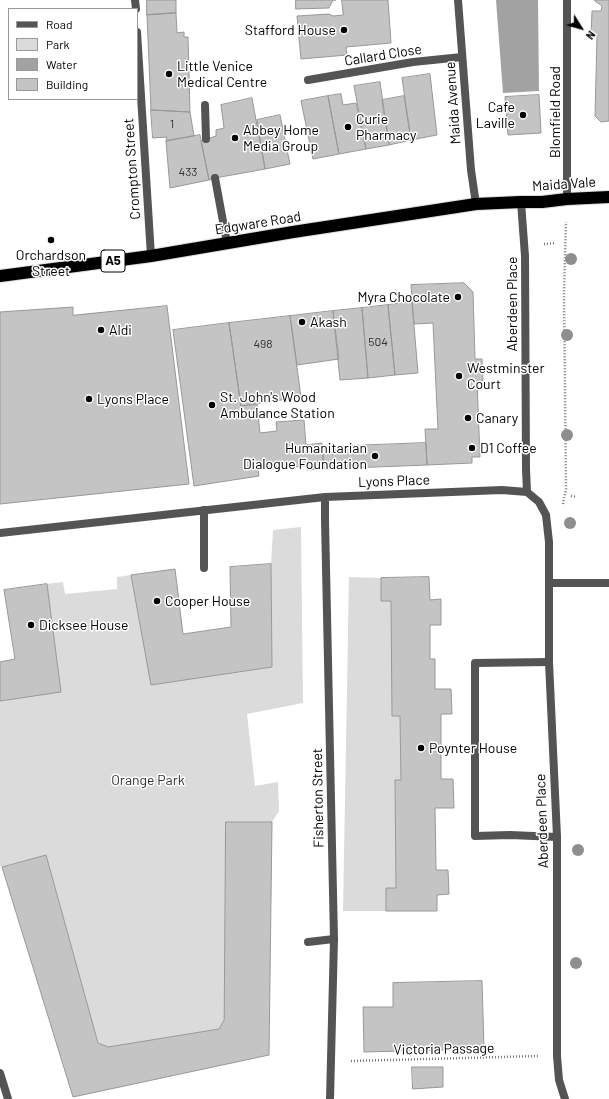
<!DOCTYPE html>
<html>
<head>
<meta charset="utf-8">
<style>
	body { margin:0 }
	#map { position:relative; width:609px; height:1099px; overflow:hidden; background:#fff; font-family:Barlow,sans-serif }
	canvas { display:block }
	.legend { position:absolute; left:8px; top:8px; width:130px; height:92px; box-sizing:border-box; background:#fff; border:1px solid #999; margin:0; padding:5px 7px; list-style:none; font-size:12px; color:#000 }
	.legend li { display:flex; align-items:center; gap:8px; height:20px }
	.legend b { width:20px; border:1px solid #999 }
	.north { position:absolute; left:561px; top:8px; width:40px; height:40px; -webkit-text-stroke:3px #fff; paint-order:stroke; rotate:127deg; font-size:11px; font-weight:700; line-height:16px; text-align:center; color:#000 }
	.north::after { content:''; display:block; margin:auto; width:14px; height:18px; background:#000; clip-path:polygon(50% 0,100% 100%,50% 72%,0 100%) }
</style>
</head>
<body>
<div id="map">
<canvas width="609" height="1099"></canvas>
<ul class="legend">
<li><b style="height:5px;background:#545454"></b>Road</li>
<li><b style="height:11px;background:#dbdbdb"></b>Park</li>
<li><b style="height:11px;background:#a2a2a2"></b>Water</li>
<li><b style="height:11px;background:#c4c4c4"></b>Building</li>
</ul>
<div class="north">N</div>
</div>
<script>
const ctx = document.querySelector('canvas').getContext('2d');
ctx.lineJoin = 'round';
function paint(path, color) { ctx.fillStyle = color; ctx.fill(path, 'evenodd'); }
function strokePath(path, color, width, dash) { ctx.strokeStyle = color; ctx.lineWidth = width; ctx.lineCap = dash ? 'butt' : 'round'; ctx.setLineDash(dash || []); ctx.stroke(path); }
function label(font, color, halo, rows, align = 'center') {
  ctx.font = font + ' Barlow,sans-serif'; ctx.lineWidth = 3; ctx.setLineDash([]); ctx.textBaseline = 'middle'; ctx.strokeStyle = halo; ctx.fillStyle = color; for (const [text, x, y, turn = 0] of rows) {
    ctx.save(); ctx.translate(x, y); ctx.rotate((+turn || 0) * Math.PI / 180); ctx.textAlign = isNaN(turn) ? turn : align; if (halo) ctx.strokeText(text, 0, 0); ctx.fillText(text, 0, 0); ctx.restore();
  }
}
const green = new Path2D(`
	M301 527 303 703 247 714 255 786 278 782 279 811 272 822H227L224 1020 219 1029 108 1047 98 1043 46 855 0 867V701L61 691 47 584 63 582 65 594 117 589V577L131 575 152 685 272 667 271 564 273 530Z
	M349 577 381 578V601H391L400 716 401 780 395 781 396 888 386 889V911H343Z`);
const water = new Path2D(`
	M496 0H538L539 91 503 93Z`);
const building = new Path2D(`
	M147 0H176V13L147 15Z
	M296 0H336H333L329 8 296 9Z
	M342 0H388L391 43 346 47 347 55 301 59 297 16 329 14 333 16 343 15Z
	M595 0H609V121L601 122 595 116 597 35H591L592 11H601L602 6 595 1Z
	M176 13 177 33 184 32V37H188L190 112 151 110 147 15Z
	M430 74 437 135 411 140 402 78Z
	M380 82 389 145 366 149 354 86Z
	M341 94 343 105 356 103 366 149 339 154 328 96Z
	M539 95 541 133 508 135 505 97Z
	M328 96 339 154 313 159 301 101Z
	M404 96 411 140 389 145 382 100Z
	M252 98 265 169 215 178 209 180 201 141 216 136V130L224 128 221 105Z
	M151 110 190 112 194 136 166 141 167 137 153 138Z
	M280 115 290 164 265 169 257 120Z
	M200 135 209 180 170 188 166 141Z
	M464 283 473 292 475 359H482L483 381H477L480 457H472V463L427 465 425 429H438L433 323 414 324 411 285Z
	M412 302 418 373 395 375 388 305Z
	M388 305 395 375 368 378 362 308Z
	M167 306 189 484 0 504V312L73 307V315Z
	M362 308 368 378 340 380 333 311Z
	M333 311 339 359 297 365 290 316Z
	M290 316 301 397 241 406 229 323Z
	M229 323 241 406 257 404 260 433 277 431 276 422 304 420 306 445 322 443 324 469 307 470 306 466 268 469 257 462 259 476 194 486 173 330Z
	M426 443 427 465 324 469 322 447Z
	M271 564 272 667 151 685 131 575 175 569 183 634 231 627 230 567Z
	M429 577 430 600 441 599V625H430V659H435V689H451L452 714H441V779H453L454 808H435L436 870H448L449 894 437 895V911H386V888H396L395 780H401L400 716H392L391 601H381V578Z
	M47 584 61 692 0 701V662L15 659 4 590Z
	M226 822H272L269 1055 73 1097 2 867 46 855 98 1043 108 1047 219 1029 224 1020Z
	M482 981 484 1049 364 1052 363 1007H393V983Z
	M412 1067H443V1087L413 1089Z`);
const path = new Path2D(`
	M544 244 556 243
	M571 496 576 497
	M563 504 566 489 564 291 566 222
	M351 1061 538 1056`);
const lane = new Path2D(`
	M308 80 413 62 462 57
	M205 105 206 139
	M215 178 227 243
	M204 510V568
	M549 662 475 663V836L510 835 557 837
	M308 942 334 939`);
const street = new Path2D(`
	M135 0 136 9
	M458 0 471 170 476 204
	M567 0V199
	M137 32 151 256
	M521 202 525 256 526 469 527 492 539 502 546 515 549 542V662L557 837V1056L559 1080 565 1099
	M325 497V521L334 939 330 1099
	M0 533 325 497 502 490 527 492
	M549 583H609
	M0 1073 8 1099`);
const highway = new Path2D(`
	M0 276 151 256 293 232 476 204 521 202H542L567 199 609 197`);
const trees = [
	[571,259],
	[567,335],
	[567,435],
	[570,523],
	[578,850],
	[576,963]
];
const markers = [
	[344,30,4,"#000"],
	[169,74,4,"#000"],
	[523,115,4,"#000"],
	[348,127,4,"#000"],
	[235,138,4,"#000"],
	[51,240,4,"#000"],
	[458,297,4,"#000"],
	[302,322,4,"#000"],
	[101,330,4,"#000"],
	[459,376,4,"#000"],
	[89,399,4,"#000"],
	[212,405,4,"#000"],
	[468,418,4,"#000"],
	[472,448,4,"#000"],
	[375,456,4,"#000"],
	[157,601,4,"#000"],
	[31,625,4,"#000"],
	[421,748,4,"#000"]
];
const numberNames = [
	["1",172,124],
	["433",188,172],
	["504",378,342],
	["498",263,344]
];
const shields = [
	[113,261,24]
];
const shieldNames = [
	["A5",113,261]
];
const poiNames = [
	["Stafford House",336,30,"right"],
	["Little Venice",177,66],
	["Medical Centre",177,82],
	["Cafe",515,107,"right"],
	["Laville",515,123,"right"],
	["Curie",356,119],
	["Pharmacy",356,135],
	["Abbey Home",243,130],
	["Media Group",243,146],
	["Orchardson",51,255,"center"],
	["Street",51,271,"center"],
	["Myra Chocolate",450,297,"right"],
	["Akash",310,322],
	["Aldi",109,330],
	["Westminster",467,368],
	["Court",467,384],
	["St. John's Wood",220,397],
	["Ambulance Station",220,413],
	["Lyons Place",97,399],
	["Canary",476,418],
	["Humanitarian",367,448,"right"],
	["Dialogue Foundation",367,464,"right"],
	["D1 Coffee",480,448],
	["Cooper House",165,601],
	["Dicksee House",39,625],
	["Poynter House",429,748]
];
const streetNames = [
	["Callard Close",383,55,-9],
	["Maida Avenue",453,103,-94],
	["Blomfield Road",555,112,-90],
	["Crompton Street",132,169,-94],
	["Maida Vale",564,184,-4],
	["Edgware Road",258,223,-9],
	["Aberdeen Place",512,304,-90],
	["Lyons Place",394,481,-2],
	["Fisherton Street",318,798,-91],
	["Aberdeen Place",542,821,-92],
	["Victoria Passage",444,1049,-1]
];
const parkNames = [
	["Orange Park",148,780]
];
paint(green, '#dbdbdb');
paint(water, '#a2a2a2');
paint(building, '#c4c4c4');
strokePath(building, '#989898', 1);
strokePath(highway, '#dbdbdb', 14);
strokePath(path, '#767676', 2.5, [1, 2]);
strokePath(lane, '#545454', 8);
strokePath(street, '#545454', 8);
strokePath(highway, '#000', 12);
ctx.fillStyle = '#8e8e8e';
for (const [x, y] of trees) { ctx.beginPath(); ctx.arc(x, y, 6, 0, 2 * Math.PI); ctx.fill(); }
for (const [x, y, r, color] of markers) { const dot = new Path2D(); dot.arc(x, y, r, 0, 2 * Math.PI); ctx.fillStyle = color; ctx.fill(dot); strokePath(dot, '#fff', 1.5); }
label('12px', '#313131', null, numberNames);
for (const [x, y, w] of shields) { const box = new Path2D(); box.roundRect(x - w / 2, y - 11, w, 22, 3); ctx.fillStyle = '#fff'; ctx.fill(box); strokePath(box, '#000', 1); }
label('bold 13px', '#000', null, shieldNames);
label('14px', '#000', '#fff', poiNames, 'left');
label('14px', '#000', '#fff', streetNames);
label('14px', '#323232', '#fff', parkNames);
</script>
</body>
</html>
